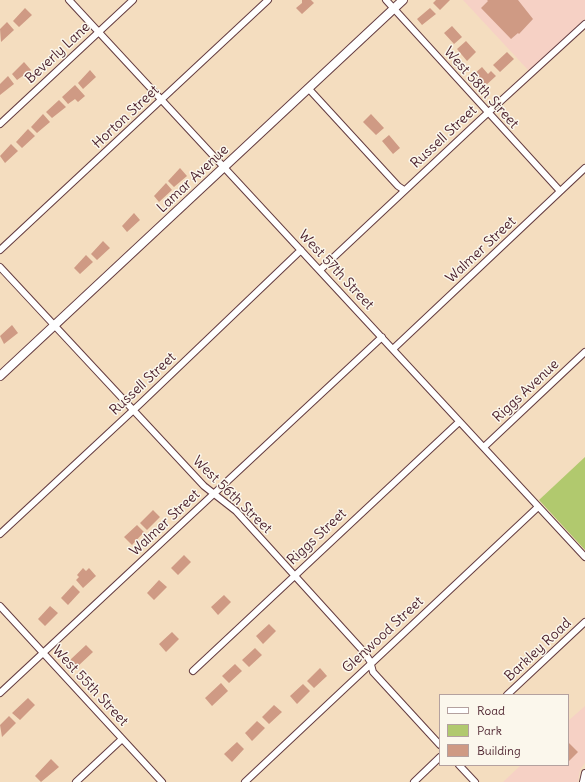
<!DOCTYPE html>
<html>
<head>
<meta charset="utf-8">
<style>
	body { margin:0 }
	#map { position:relative; width:585px; height:782px; overflow:hidden; background:#f4ddbf; font-family:Delius,sans-serif }
	canvas { display:block }
	.legend { position:absolute; left:439px; top:694px; width:130px; height:72px; box-sizing:border-box; background:#fbf7ec; border:1px solid #b4a19f; margin:0; padding:5px 7px; list-style:none; font-size:12px; color:#4a1f2b }
	.legend li { display:flex; align-items:center; gap:8px; height:20px }
	.legend b { width:20px; border:1px solid #b4a19f }
</style>
</head>
<body>
<div id="map">
<canvas width="585" height="782"></canvas>
<ul class="legend">
<li><b style="height:5px;background:#fff"></b>Road</li>
<li><b style="height:11px;background:#b1c96e"></b>Park</li>
<li><b style="height:11px;background:#cf9a84"></b>Building</li>
</ul>
</div>
<script>
const ctx = document.querySelector('canvas').getContext('2d');
ctx.lineJoin = 'round';
function paint(path, color) { ctx.fillStyle = color; ctx.fill(path, 'evenodd'); }
function strokePath(path, color, width, dash) { ctx.strokeStyle = color; ctx.lineWidth = width; ctx.lineCap = dash ? 'butt' : 'round'; ctx.setLineDash(dash || []); ctx.stroke(path); }
function label(font, color, halo, rows, align = 'center') {
  ctx.font = font + ' Delius,sans-serif'; ctx.lineWidth = 3; ctx.setLineDash([]); ctx.textBaseline = 'middle'; ctx.strokeStyle = halo; ctx.fillStyle = color; for (const [text, x, y, turn = 0] of rows) {
    ctx.save(); ctx.translate(x, y); ctx.rotate((+turn || 0) * Math.PI / 180); ctx.textAlign = isNaN(turn) ? turn : align; if (halo) ctx.strokeText(text, 0, 0); ctx.fillText(text, 0, 0); ctx.restore();
  }
}
const built = new Path2D(`
	M463 0H585V19L529 71Z
	M585 706V763L580 770 578 782H503L521 765H568V721Z`);
const green = new Path2D(`
	M585 457V550L539 500Z`);
const building = new Path2D(`
	M302 0H311L314 3 302 14 296 8 302 3Z
	M436 0H450L440 10 433 3Z
	M487 0H518L533 19 519 34 518 33 511 39 481 8 488 1Z
	M25 8 32 15 19 27 13 21Z
	M430 8 436 14 422 25 417 19Z
	M7 22 14 30 1 42 0 29Z
	M452 26 462 37 454 44 444 33Z
	M466 41 476 52 467 61 457 49Z
	M507 52 514 59 500 72 493 65Z
	M24 62 31 70 17 80 12 74Z
	M482 67 488 74 491 71 496 76 484 87 473 75Z
	M90 70 96 77 83 89 78 83Z
	M8 76 14 84 0 95V84Z
	M75 85 85 96 78 102 75 99 68 104 62 97Z
	M59 100 66 107 52 118 46 112Z
	M43 114 50 122 37 133 31 127Z
	M371 114 384 128 376 135 363 122Z
	M28 129 35 136 22 148 16 142Z
	M389 135 400 148 393 154 382 141Z
	M11 144 18 151 5 163 0 156Z
	M180 168 187 176 174 187 168 181Z
	M166 183 172 190 159 202 154 196Z
	M134 213 140 220 127 232 122 226Z
	M103 241 110 248 97 260 91 254Z
	M86 255 93 262 80 274 74 268Z
	M12 325 18 333 4 344 0 336Z
	M153 510 160 517 147 530 140 523Z
	M137 525 144 532 132 545 124 537Z
	M184 555 191 562 178 575 171 568Z
	M83 568 86 571 89 568 96 576 83 588 76 580 79 577 77 575Z
	M159 580 167 587 154 600 147 593Z
	M73 585 80 592 68 605 61 598Z
	M224 595 231 602 218 615 211 607Z
	M50 606 58 613 45 626 38 619Z
	M269 624 276 631 263 644 256 636Z
	M172 632 179 639 166 652 159 644Z
	M86 645 93 652 77 667 70 660Z
	M255 648 262 655 249 667 242 660Z
	M235 664 242 671 229 683 222 676Z
	M320 668 327 676 314 688 307 681Z
	M221 683 228 691 212 706 205 698Z
	M303 684 310 691 297 704 290 696Z
	M28 698 35 705 20 720 12 713Z
	M274 705 282 712 269 724 262 717Z
	M9 716 16 723 2 737 0 725Z
	M257 721 265 728 252 741 245 733Z
	M237 742 244 749 232 762 224 754Z
	M568 742 578 752 568 762Z
	M51 759 59 767 41 782 35 776Z`);
const minor = new Path2D(`
	M69 0 585 557
	M386 0 560 191
	M308 88 398 186 404 190
	M0 124 133 0
	M0 250 268 0
	M0 267 204 486 236 511 364 652 370 661 373 672 440 745
	M320 270 480 120 585 24
	M393 349 585 168
	M484 447 585 352
	M0 534 141 403 301 250
	M0 606 162 782
	M193 671 459 422
	M0 693 382 337
	M507 695 585 622
	M459 765 475 782
	M76 782 122 739
	M245 782 538 507
	M414 782 440 757
	M583 782 585 773`);
const tertiary = new Path2D(`
	M0 376 403 0`);
const streetNames = [
	["Beverly Lane",58,53,-43],
	["West 58th Street",481,88,48],
	["Horton Street",126,117,-43],
	["Russell Street",444,137,-43],
	["Lamar Avenue",193,179,-43],
	["Walmer Street",481,250,-43],
	["West 57th Street",336,270,47],
	["Russell Street",143,384,-43],
	["Riggs Avenue",526,391,-43],
	["West 56th Street",232,495,44],
	["Walmer Street",165,523,-43],
	["Riggs Street",317,537,-43],
	["Glenwood Street",383,635,-43],
	["Barkley Road",538,650,-43],
	["West 55th Street",90,686,47]
];
paint(built, '#f6d1c5');
paint(green, '#b1c96e');
paint(building, '#cf9a84');
strokePath(minor, '#643c41', 8);
strokePath(tertiary, '#643c41', 10);
strokePath(minor, '#fff', 6);
strokePath(tertiary, '#fff', 8);
label('14px', '#4a1f2b', '#fbf7ec', streetNames);
</script>
</body>
</html>
